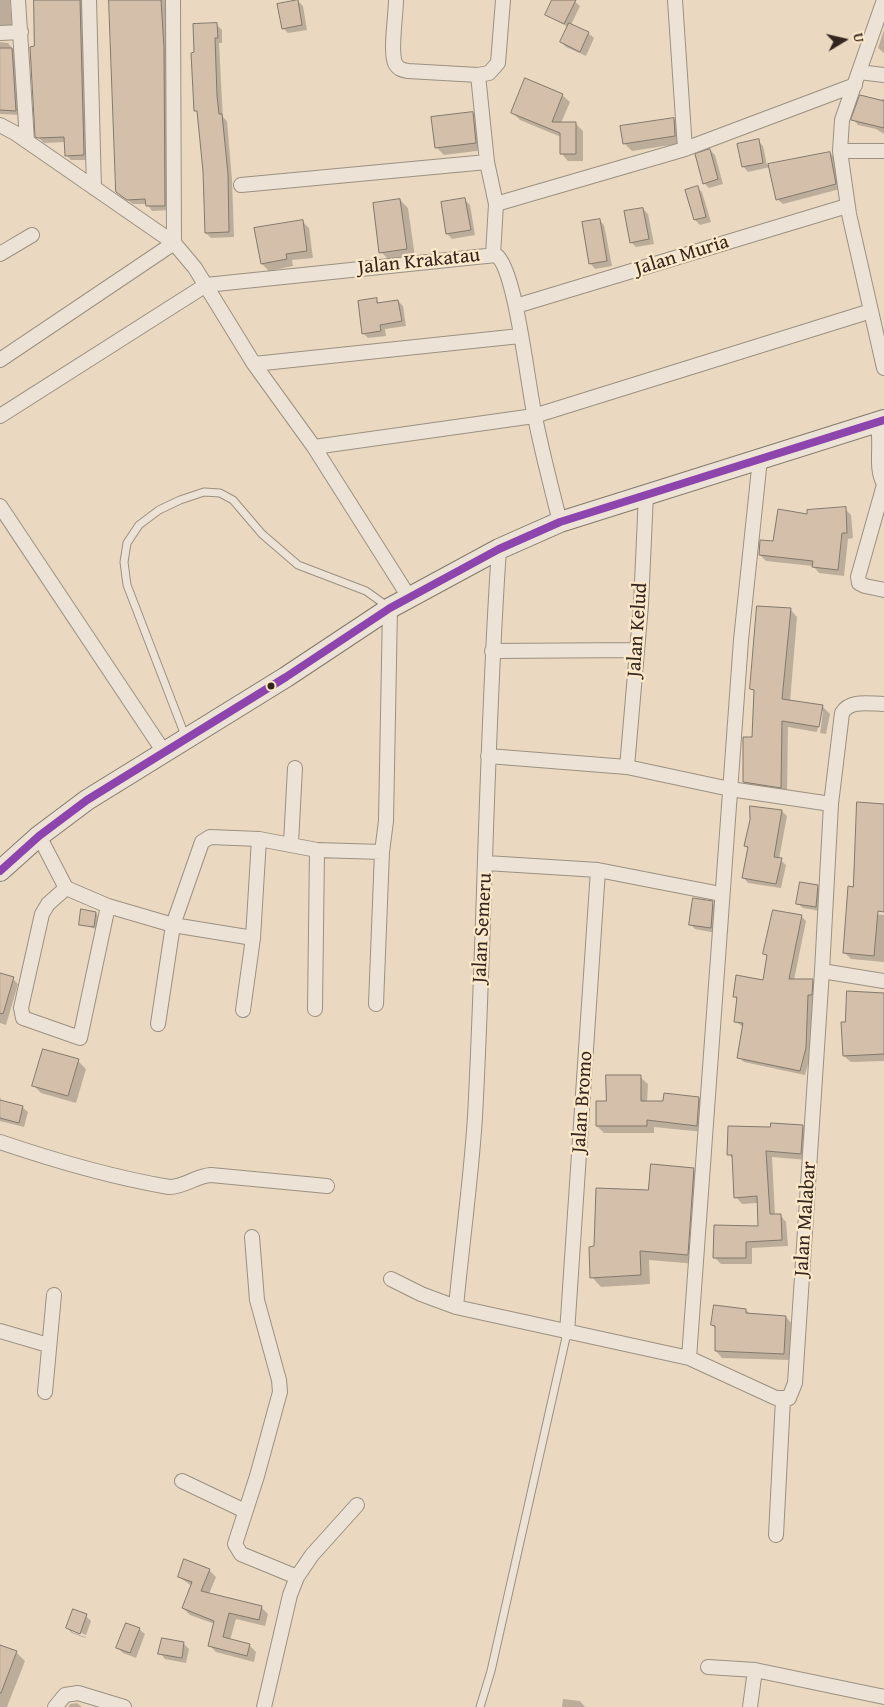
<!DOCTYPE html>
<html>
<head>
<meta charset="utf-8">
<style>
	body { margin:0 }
	#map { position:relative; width:884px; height:1707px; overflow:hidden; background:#ead9c0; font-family:"Gentium Book Plus",serif }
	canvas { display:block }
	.north { position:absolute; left:819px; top:15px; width:50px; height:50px; -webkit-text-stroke:4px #fce9ca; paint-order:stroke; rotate:81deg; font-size:14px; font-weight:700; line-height:20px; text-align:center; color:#34261f }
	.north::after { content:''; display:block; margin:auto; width:18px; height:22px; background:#34261f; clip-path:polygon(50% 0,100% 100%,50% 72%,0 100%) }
</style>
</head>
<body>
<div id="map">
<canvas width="884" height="1707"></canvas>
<div class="north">U</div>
</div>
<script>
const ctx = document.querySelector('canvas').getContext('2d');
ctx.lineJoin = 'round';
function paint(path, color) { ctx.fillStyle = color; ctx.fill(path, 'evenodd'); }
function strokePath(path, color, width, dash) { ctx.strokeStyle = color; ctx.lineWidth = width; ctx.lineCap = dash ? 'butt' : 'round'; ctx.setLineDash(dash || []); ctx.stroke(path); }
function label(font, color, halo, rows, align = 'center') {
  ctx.font = font + ' "Gentium Book Plus",serif'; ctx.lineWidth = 4.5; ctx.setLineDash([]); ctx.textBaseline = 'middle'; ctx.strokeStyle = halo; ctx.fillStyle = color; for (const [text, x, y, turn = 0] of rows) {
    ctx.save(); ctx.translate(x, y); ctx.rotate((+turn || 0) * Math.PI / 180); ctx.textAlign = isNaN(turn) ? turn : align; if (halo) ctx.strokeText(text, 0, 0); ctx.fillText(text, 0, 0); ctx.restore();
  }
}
const shadow = new Path2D(`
	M0 0H10L12 29 0 31Z
	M34 0H88L89 160H71L66 155 65 142 44 143 37 136Z
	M110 0H165L169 54 170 210 152 211 147 204H133L117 192Z
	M554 0H573L580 6 571 25 588 33 594 38 586 56 566 47 561 42 568 27 547 15Z
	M298 1 303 6 307 30 288 33 283 28Z
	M217 25 222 30V43H219L222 101 223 117 227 121 232 180 234 237 211 238 206 233 204 170 194 87V26Z
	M884 30V53L878 48Z
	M0 42 8 43 17 54 21 115 0 114Z
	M562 95 570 102 561 123 576 124 583 131V161H568L561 153V137L520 120 513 113Z
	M882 99H884V134L876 129 858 125 853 119 881 102Z
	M473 113 481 121 484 150 444 155 436 147Z
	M674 119 682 127 683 143 632 151 624 143Z
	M758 141 763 146 767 165 830 153 835 158 840 189 783 204 777 199 770 167 748 172 743 166Z
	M710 150 715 155 723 184 709 188 704 183Z
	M697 187 702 192 711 222 700 225 695 220Z
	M400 200 408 208 415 257 389 260 381 252Z
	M465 200 470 205 475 235 452 239 447 234Z
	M643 209 648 214 654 244 636 247 631 242Z
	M599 220 604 225 612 266 595 269 590 263Z
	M302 221 309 228 313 258 292 260 293 266 269 271 262 264Z
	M376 300 380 304 398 301 403 306 406 326 385 329 386 336 368 338 363 333Z
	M845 509 851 515 853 538 848 539 844 576 819 573 813 566 766 561 760 555 808 516Z
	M790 609 797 617 790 702 822 706 830 714 826 734 820 733 823 711H821L817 732 788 727 787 794 751 789 744 782 753 739 755 692 752 689Z
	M782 811 787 816 779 859 786 865 781 888 748 883 743 877 749 849 745 846Z
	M817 886 822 891 820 911 803 908 797 903Z
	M713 903 718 908 716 933 695 929 690 924Z
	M849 912 884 915V962L851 959 845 953Z
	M96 913 98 916 96 929 80 924Z
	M801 916 806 921 794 980H812L817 985 816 999H813L811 1053 805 1075 744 1062 738 1057 743 1027 735 1021 738 1000 734 996 764 981 768 957 765 954Z
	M0 975 13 979 18 984 6 1025 0 1023Z
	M884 995V1061L851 1062 844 1056 846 1023Z
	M78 1061 86 1069 76 1103 41 1093 33 1085Z
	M640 1077 648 1084 647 1103 699 1098 706 1106 704 1132 654 1127V1133H604L597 1126 608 1103Z
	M0 1096 1 1101 22 1107 28 1112 24 1127 0 1121Z
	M803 1126 809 1133 807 1160 772 1157 775 1215H780L786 1222 788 1246 752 1248V1264H721L714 1257 759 1227 758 1203 742 1204 736 1197 733 1159 729 1154 771 1129Z
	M693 1169 703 1179 697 1264 649 1260 650 1284 601 1287 592 1277 596 1248 650 1191Z
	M746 1310 751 1315 786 1317 792 1324 791 1360 722 1358 716 1351V1329L712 1325Z
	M209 1570 216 1577 209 1594 261 1607 268 1614 265 1626 236 1619 230 1640 249 1645 256 1652 254 1662 216 1652 209 1645 215 1624 190 1615 183 1608 192 1586 179 1577Z
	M86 1616 91 1621 85 1638 72 1633 67 1628ZM72 1629 86 1635 85 1637 72 1632Z
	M139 1629 145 1634 136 1658 123 1653 118 1648Z
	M184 1644 189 1649 186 1663 165 1659 160 1653Z
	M0 1646 16 1652 25 1661 7 1707H0Z
	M563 1699 580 1701 585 1707H562Z
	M70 1704 77 1703 82 1707H68Z`);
const building = new Path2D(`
	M34 0H80L84 155 65 156 64 137 38 138 35 137 30 47 34 46Z
	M109 0H161L164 48 165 206H146L145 199 127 200 116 192Z
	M298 0 302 25 282 29 277 4Z
	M552 0H576L564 24 545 15Z
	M217 23 218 38H215L217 95 219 114H222L228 174 229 232 205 233 203 171 197 111H194L191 53 194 52 193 24Z
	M569 23 589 32 580 52 560 42Z
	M0 48H12L16 111 0 110Z
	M525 78 563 94 552 122H576V154H560V133L511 113Z
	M860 95 884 101V128L851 120Z
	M473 112 476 143 435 148 431 117Z
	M674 118 675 136 623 144 620 126Z
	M759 139 763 163 742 167 737 144Z
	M710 149 718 179 703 184 695 154Z
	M830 152 836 184 776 200 768 164Z
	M698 186 706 217 694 220 685 190Z
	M465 198 471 230 446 234 441 202Z
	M400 199 407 249 379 253 373 203Z
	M643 208 649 239 630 243 624 211Z
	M600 219 607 261 589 264 582 222Z
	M303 220 307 251 286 254 287 259 261 264 254 228Z
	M377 298V303L398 300 402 321 380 325 381 331 362 334 358 301Z
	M846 507 847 533H842L838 570 812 567 813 561 759 555 760 540 773 541 778 509 807 514V510Z
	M757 606 791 608 782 699 823 705 819 727 782 721 781 788 743 782V737H752L754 690 750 689Z
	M857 802 884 804V912L878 911 874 956 843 953 848 886 853 887Z
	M750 806 782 810 774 857 782 858 776 884 742 878 748 847 744 846 750 820Z
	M800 882 818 885 816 907 796 904Z
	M693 898 713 901 711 928 689 925Z
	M81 909 96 912 94 927 79 925Z
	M773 910 802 915 789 979H813L812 995H808L806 1048 800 1071 737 1058 743 1023 734 1022 737 997H733L736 975 763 980 767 955 763 954Z
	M0 973 14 977 3 1014 0 1013Z
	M847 991 884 993V1054L843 1056 841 1022H845Z
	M43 1049 79 1059 68 1096 32 1086Z
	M606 1075H641V1101H663L664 1093 699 1097 697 1126 647 1120V1126H596V1101H606Z
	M0 1100 23 1106 19 1123 0 1118Z
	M771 1123 803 1125 801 1154 766 1151 770 1214H781L782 1240 746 1242V1258H713L714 1225 758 1226 757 1196 734 1198 732 1155H727L728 1126 770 1127Z
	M651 1164 694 1168 688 1255 640 1251 641 1275 590 1278 589 1247 594 1246 596 1188 648 1190Z
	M714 1305 746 1309V1313L786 1316 784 1354 715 1351V1326L711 1325Z
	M184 1559 210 1569 201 1591 262 1606 259 1620 229 1613 223 1637 250 1644 247 1656 208 1646 214 1621 182 1608 192 1582 178 1577Z
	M73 1609 87 1614 80 1634 66 1628Z
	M126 1623 140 1628 130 1653 116 1648Z
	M162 1638 184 1642 182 1658 158 1654Z
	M0 1645 17 1651 1 1693H0Z`);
const lane = new Path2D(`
	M186 738 127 585 124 562 127 543 139 525 159 510 180 500 204 492 220 493 233 500 262 534 298 565 366 591 387 606
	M480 1707 491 1671 567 1333`);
const street = new Path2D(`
	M18 0 27 141
	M89 0 94 188
	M396 0C396 15 390 50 395 63 398 69 402 70 408 71L478 75 489 73 498 63 503 0
	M675 0 685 149
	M884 0 842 120 840 151 849 214 884 368
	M0 33 21 32
	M859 72 884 75
	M478 75 487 162 496 204 493 255
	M0 125 15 133 174 243 195 268 254 364 314 447 409 597
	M840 151H884
	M241 185 487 162
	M496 204 685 149 855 85
	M0 254 32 235
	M516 306 847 206
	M0 360 174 243 173 0
	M254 364 520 336
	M0 416 206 285 496 255C516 268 528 389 535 417 542 452 551 487 560 522
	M877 422C883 442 874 467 884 484
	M314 447 534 416 871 311
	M884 485 858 577 859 583 865 586 884 590
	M0 506 164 752
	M492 651 637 650
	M488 756 627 767 730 789 831 804 842 713C850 699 870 704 884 704
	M627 767 641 605 646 494
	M39 836 66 888 108 906 173 925 253 938 259 839 317 850 382 852 386 821 390 608
	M291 843 295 768
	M486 863 598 870 721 894
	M66 888 48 904 42 914 21 1008 23 1018 80 1038 108 906
	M822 971 884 981
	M376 1004 382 852
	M315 1009 317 850
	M243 1010 253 938
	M158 1024 173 925 202 842 210 837 259 839
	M0 1142C56 1161 111 1177 169 1187 185 1187 195 1176 211 1175L327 1186
	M252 1237 257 1300 279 1380 280 1392 257 1476 235 1544 241 1554 297 1577
	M391 1279 421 1294 456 1307 689 1358 776 1398H789L795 1383 822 971 831 804
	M456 1307C462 1243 471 1180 475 1117 485 927 486 738 499 549
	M0 1331 48 1345
	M567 1333 598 870
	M689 1358 741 640 760 459
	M45 1392 54 1295
	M182 1481 245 1511
	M776 1535 783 1399
	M708 1667 755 1670 884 1697
	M55 1707 65 1695 78 1693 124 1707
	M264 1707 290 1595 297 1577 312 1555 357 1505
	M750 1707 755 1670`);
const secondary = new Path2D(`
	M0 871 39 836 87 800 286 677 390 608 499 549 560 522 884 420`);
const bus1 = new Path2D(`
	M0 871 39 836 87 800 286 677 390 608 499 549 560 522 884 420`);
const markers = [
	[271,686,4.5,"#34261f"]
];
const streetNames = [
	["Jalan Muria",682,256,-17],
	["Jalan Krakatau",419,262,-6],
	["Jalan Kelud",638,630,-86],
	["Jalan Semeru",483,928,-87],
	["Jalan Bromo",583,1102,-86],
	["Jalan Malabar",806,1219,-86]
];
paint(shadow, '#0003');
paint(building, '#d4bfab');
strokePath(building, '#82786b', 1);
strokePath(lane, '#9b9081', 9);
strokePath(street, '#9b9081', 16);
strokePath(secondary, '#82786b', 22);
strokePath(lane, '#ece3d6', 7);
strokePath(street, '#ece3d6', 14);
strokePath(secondary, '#ece3d6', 20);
strokePath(bus1, '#8e44ad', 8);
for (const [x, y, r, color] of markers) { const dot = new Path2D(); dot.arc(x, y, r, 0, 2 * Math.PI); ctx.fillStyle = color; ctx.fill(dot); strokePath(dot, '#fce9ca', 2); }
label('20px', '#34261f', '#fce9ca', streetNames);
</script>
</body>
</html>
